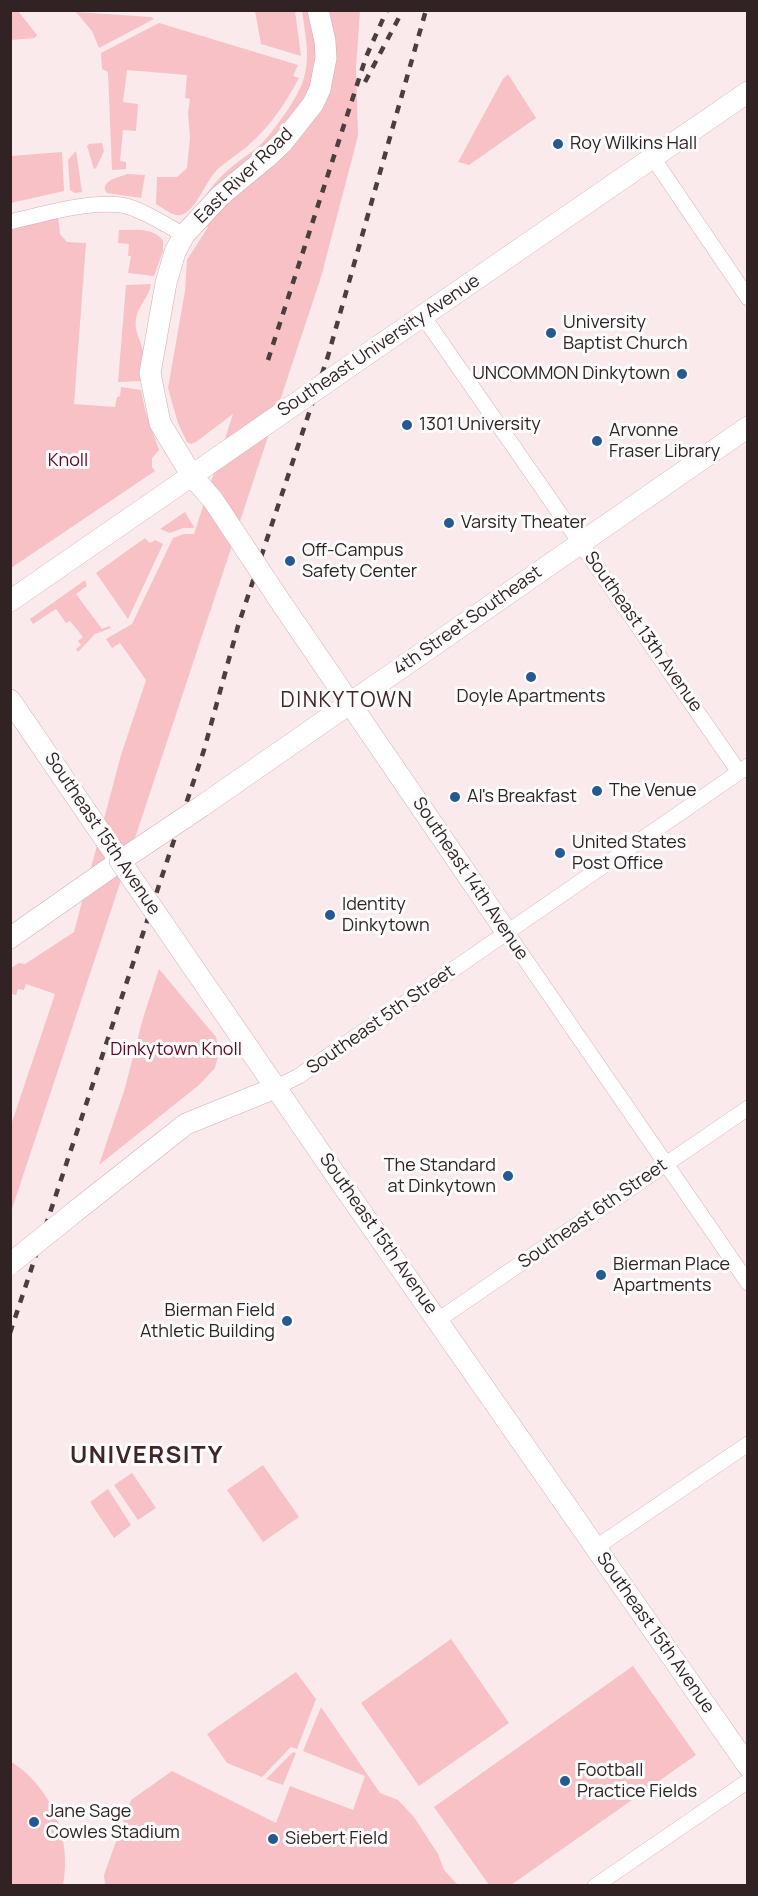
<!DOCTYPE html>
<html>
<head>
<meta charset="utf-8">
<style>
	body { margin:0 }
	#map { position:relative; width:758px; height:1896px; overflow:hidden; background:#faeaeb; font-family:Manrope,sans-serif }
	canvas { display:block }
	.frame { position:absolute; inset:0; border:12px solid #312324; pointer-events:none }
</style>
</head>
<body>
<div id="map">
<canvas width="758" height="1896"></canvas>
<div class="frame"></div>
</div>
<script>
const ctx = document.querySelector('canvas').getContext('2d');
ctx.lineJoin = 'round';
function paint(path, color) { ctx.fillStyle = color; ctx.fill(path, 'evenodd'); }
function strokePath(path, color, width, dash) { ctx.strokeStyle = color; ctx.lineWidth = width; ctx.lineCap = dash ? 'butt' : 'round'; ctx.setLineDash(dash || []); ctx.stroke(path); }
function label(font, color, halo, rows, align = 'center') {
  ctx.font = font + ' Manrope,sans-serif'; ctx.lineWidth = 6; ctx.setLineDash([]); ctx.textBaseline = 'middle'; ctx.strokeStyle = halo; ctx.fillStyle = color; for (const [text, x, y, turn = 0] of rows) {
    ctx.save(); ctx.translate(x, y); ctx.rotate((+turn || 0) * Math.PI / 180); ctx.textAlign = isNaN(turn) ? turn : align; if (halo) ctx.strokeText(text, 0, 0); ctx.fillText(text, 0, 0); ctx.restore();
  }
}
const green = new Path2D(`
	M11 10 18 11 37 35 35 38 11 40Z
	M255 11H295L301 56 261 44Z
	M302 11H311L318 44 311 91 290 123 205 197C219 174 237 163 258 147 268 138 276 126 284 115 313 75 309 57 302 11Z
	M329 11H360L356 67 358 136 321 277 11 1212V1125L55 994 26 984 24 990 18 989 16 995 12 994 11 997V968L19 963 25 964 74 932 121 755 146 680 120 643 112 648 106 639 132 624 173 538 184 534H194L233 414 196 442 191 444 187 442 178 423 168 388 185 291 187 260 208 227 204 224 304 130 330 18Z
	M76 12 151 17 154 19 99 48 92 31Z
	M159 23 298 65 293 76 299 78C286 102 272 124 252 142 241 153 226 161 216 171 206 181 195 212 181 215 173 217 163 208 156 204L157 177H177L187 168 190 138 188 113 190 99 185 98 187 75 127 70 123 102 138 104 136 131 123 130 120 161 126 162V169L112 170 108 72 102 69 101 53Z
	M508 74 536 118 469 165 458 162 503 79Z
	M102 143 104 151 96 168 94 169 87 146 89 144Z
	M76 151 82 192 75 193 70 190 68 160Z
	M62 152 64 191 11 203V156Z
	M127 174 145 175 141 198 107 193 105 190C104 179 118 178 127 174Z
	M58 218 60 234 67 242 86 243 74 404 115 407 117 397 120 396 121 387 141 390 145 410 159 450 152 458V467L155 471 11 568V228Z
	M119 230C135 230 152 227 163 240V251L154 276 128 273 131 256H128L129 244 118 243Z
	M151 284C149 298 138 305 136 319 134 332 141 340 143 352 144 361 142 371 141 381L118 382 126 285Z
	M185 512 194 527 193 528H183L170 533 160 529Z
	M145 538 150 543 155 540 163 544 128 619 96 573Z
	M85 580 87 586 76 594 102 629 110 626 111 628 95 634 78 652 76 649 81 645 78 641 83 637 70 621 66 623 56 609 33 624 30 619Z
	M159 969 216 1037 219 1051 215 1068 199 1085 99 1165 125 1088 143 1018Z
	M263 1465 299 1517 263 1542 227 1490Z
	M132 1473 156 1508 138 1520 114 1485Z
	M108 1489 131 1525 114 1538 90 1502Z
	M451 1639 509 1723 419 1786 361 1703Z
	M633 1666 696 1755 511 1885H489L434 1807Z
	M296 1672 316 1699 297 1749 291 1747 262 1777 227 1763 207 1734Z
	M321 1707 380 1793 398 1800 414 1817 438 1854 444 1870 458 1885H105L104 1875 131 1800 172 1771 276 1823 290 1786 353 1810 365 1776 303 1751Z
	M293 1752 296 1753 283 1785 266 1779Z
	M10 1761C52 1787 72 1838 63 1885H11Z`);
const street = new Path2D(`
	M653 158 748 298
	M10 222C43 214 87 201 121 205 140 208 166 225 184 235
	M423 316 739 772
	M507 933 748 1283
	M275 1088 299 1076 748 766
	M438 1320 748 1108
	M595 1548 748 1444
	M595 1886 748 1781`);
const secondary = new Path2D(`
	M360 359 748 92
	M213 500 192 476 160 423 150 373 166 283 175 252 184 235 220 196 266 158 283 142 313 104 320 89 326 58 325 41 318 10
	M10 601 220 456
	M282 604 507 933
	M10 700 120 861 10 938
	M202 806 748 427
	M164 925 346 1190 748 1766
	M77 1210 186 1124 275 1088`);
const rail = new Path2D(`
	M365 82 403 10
	M268 360 366 57 387 10
	M10 1333 204 750 238 626 328 356 426 10`);
const secondaryBridge = new Path2D(`
	M220 456 360 359
	M213 500 282 604
	M164 925 120 861 202 806
	M10 1264 77 1210`);
const markers = [
	[558,144,6,"#255992"],
	[551,333,6,"#255992"],
	[682,374,6,"#255992"],
	[407,425,6,"#255992"],
	[597,441,6,"#255992"],
	[449,523,6,"#255992"],
	[290,561,6,"#255992"],
	[531,677,6,"#255992"],
	[597,791,6,"#255992"],
	[455,797,6,"#255992"],
	[560,853,6,"#255992"],
	[330,915,6,"#255992"],
	[508,1176,6,"#255992"],
	[601,1275,6,"#255992"],
	[287,1321,6,"#255992"],
	[565,1781,6,"#255992"],
	[34,1822,6,"#255992"],
	[273,1839,6,"#255992"]
];
const poiNames = [
	["Roy Wilkins Hall",570,144],
	["University",563,323],
	["Baptist Church",563,344],
	["UNCOMMON Dinkytown",670,374,"right"],
	["1301 University",419,425],
	["Arvonne",609,431],
	["Fraser Library",609,452],
	["Varsity Theater",461,523],
	["Off-Campus",302,551],
	["Safety Center",302,572],
	["Doyle Apartments",531,697,"center"],
	["The Venue",609,791],
	["Al's Breakfast",467,797],
	["United States",572,843],
	["Post Office",572,864],
	["Identity",342,905],
	["Dinkytown",342,926],
	["The Standard",496,1166,"right"],
	["at Dinkytown",496,1187,"right"],
	["Bierman Place",613,1265],
	["Apartments",613,1286],
	["Bierman Field",275,1311,"right"],
	["Athletic Building",275,1332,"right"],
	["Football",577,1771],
	["Practice Fields",577,1792],
	["Jane Sage",46,1812],
	["Cowles Stadium",46,1833],
	["Siebert Field",285,1839]
];
const streetNames = [
	["East River Road",244,176,-44],
	["Southeast University Avenue",379,346,-34],
	["4th Street Southeast",468,621,-35],
	["Southeast 13th Avenue",643,632,55],
	["Southeast 15th Avenue",102,834,56],
	["Southeast 14th Avenue",470,879,56],
	["Southeast 5th Street",381,1020,-35],
	["Southeast 6th Street",593,1214,-35],
	["Southeast 15th Avenue",378,1234,55],
	["Southeast 15th Avenue",655,1633,55]
];
const parkNames = [
	["Knoll",68,461],
	["Dinkytown Knoll",176,1050]
];
const quarterNames = [
	["DINKYTOWN",347,701]
];
const districtNames = [
	["UNIVERSITY",147,1456]
];
paint(green, '#f7c1c6');
strokePath(street, '#d4aeb1', 16);
strokePath(secondary, '#d4aeb1', 22);
strokePath(street, '#fff', 15);
strokePath(secondary, '#fff', 21);
strokePath(rail, '#4c3d3e', 4.5, [8, 8]);
strokePath(secondaryBridge, '#d4aeb1', 22, []);
strokePath(secondaryBridge, '#fff', 21);
for (const [x, y, r, color] of markers) { const dot = new Path2D(); dot.arc(x, y, r, 0, 2 * Math.PI); ctx.fillStyle = color; ctx.fill(dot); strokePath(dot, '#fcfcfc', 2); }
label('18px', '#312324', '#fcfcfc', poiNames, 'left');
label('18px', '#312324', '#fcfcfc', streetNames);
label('18px', '#5f0620', '#fcfcfc', parkNames);
ctx.letterSpacing = '1.5px';
label('21px', '#422528', '#fcfcfc', quarterNames);
ctx.letterSpacing = '0px';
ctx.letterSpacing = '1.5px';
label('bold 24px', '#422528', '#fcfcfc', districtNames);
ctx.letterSpacing = '0px';
</script>
</body>
</html>
